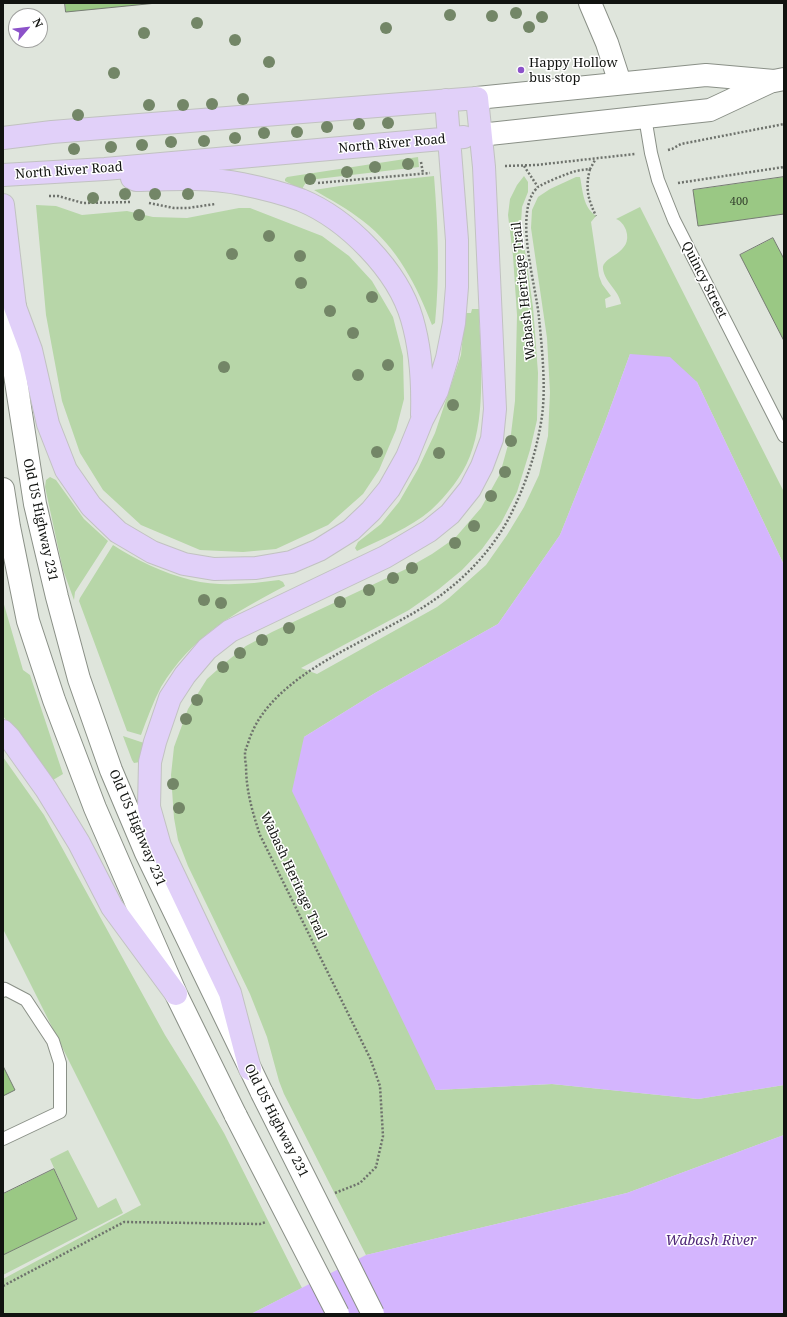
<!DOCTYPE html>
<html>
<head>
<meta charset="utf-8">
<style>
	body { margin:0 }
	#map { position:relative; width:787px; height:1317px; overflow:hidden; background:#dfe5dc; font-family:"Noto Serif",serif }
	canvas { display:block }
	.frame { position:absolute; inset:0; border:4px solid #111310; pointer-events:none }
	.north { position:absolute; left:8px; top:8px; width:40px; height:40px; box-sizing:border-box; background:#fff; border:1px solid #a0a19f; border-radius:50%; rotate:62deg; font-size:11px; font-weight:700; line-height:16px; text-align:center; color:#111310 }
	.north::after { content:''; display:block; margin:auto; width:14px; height:18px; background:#8c52c9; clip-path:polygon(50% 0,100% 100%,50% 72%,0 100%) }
</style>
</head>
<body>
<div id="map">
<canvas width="787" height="1317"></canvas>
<div class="frame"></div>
<div class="north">N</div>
</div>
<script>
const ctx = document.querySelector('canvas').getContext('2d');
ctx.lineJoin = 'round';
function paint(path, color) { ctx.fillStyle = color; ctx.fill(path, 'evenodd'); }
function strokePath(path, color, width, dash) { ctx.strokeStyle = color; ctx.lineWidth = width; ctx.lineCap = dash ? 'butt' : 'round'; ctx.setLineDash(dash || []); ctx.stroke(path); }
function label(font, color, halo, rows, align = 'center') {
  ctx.font = font + ' "Noto Serif",serif'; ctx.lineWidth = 3; ctx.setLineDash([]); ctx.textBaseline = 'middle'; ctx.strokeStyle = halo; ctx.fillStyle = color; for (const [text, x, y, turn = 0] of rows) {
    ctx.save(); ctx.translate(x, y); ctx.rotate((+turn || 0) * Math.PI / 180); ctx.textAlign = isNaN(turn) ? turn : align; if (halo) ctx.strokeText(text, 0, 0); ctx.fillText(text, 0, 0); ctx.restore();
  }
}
const green = new Path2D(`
	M418 157 419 167 317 179C308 180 305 182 302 190L285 181V179L287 177Z
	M434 176C438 226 440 274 435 323L432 325C417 286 397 247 363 221 348 209 331 200 314 190L340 186Z
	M524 176 528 182V192L522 207 521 223 533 307 538 373 537 420 530 450 517 492 501 523 482 549 462 570 439 589 409 610 301 668 317 674 437 607 449 598 486 565 507 535 524 507 539 475 548 436 550 392 547 338 531 228 532 210 538 197 550 189 576 177H580C583 192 583 207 596 216L591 222 599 276 602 284 611 296 605 299 606 308 621 304C619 290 605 283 603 269 601 256 634 254 626 230 624 225 621 221 616 219L640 207 784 492V565L697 382 630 354 604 425 560 535 498 624 375 693 304 737 436 1090 552 1084 698 1099 784 1085V1135L627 1193 366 1255 284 1094 279 1081 267 1037 250 994 188 866 178 840 174 818 171 775 174 747 188 709 207 679 226 662 246 646 272 632 404 570 432 554 455 538 481 508 500 474 511 434 515 401 517 315 513 256 508 215 510 199 517 185Z
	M36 205 56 206 82 215 127 211 153 217 187 218 239 208H250L322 236 349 256 372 281 393 317 403 356 404 399 396 430 379 470 363 494 328 525 276 549 243 552 200 550 141 525 103 490 80 453 62 401 46 315Z
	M472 309H479C480 354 487 413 470 456 462 477 447 495 431 510 410 528 382 539 357 551L355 548 358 542 381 524 399 502 418 469 435 433 461 355 465 313H471Z
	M50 477 56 480 84 519 108 541 75 592 74 600 63 570 45 487 46 480Z
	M113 545C136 560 163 573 191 580 219 587 250 584 279 580L283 582 285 586C234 613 192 636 161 687 153 702 147 719 141 735L127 731 79 601 80 598Z
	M3 601 23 670 30 675 63 774 53 780 39 761 3 716Z
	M123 736 144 743 140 762 134 763 132 760Z
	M3 757 44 815 165 1035 196 1085 224 1133 302 1288 251 1314H3V1279L141 1205 3 929Z
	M68 1150 98 1208 116 1198 123 1213 3 1275V1255L77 1219 50 1159Z`);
const water = new Path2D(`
	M630 354 670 357 697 382 784 565V1085L698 1099 552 1084 436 1090 292 791 304 737 375 693 498 624 560 535 604 425Z
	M784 1135V1314H251L366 1255 627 1193Z`);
const building = new Path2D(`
	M65 3H157L66 12Z
	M784 177V214L698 226 693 190Z
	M773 238 784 259V341L740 255Z
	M3 1066 15 1090 3 1096Z
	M54 1169 77 1219 3 1255V1194Z`);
const path = new Path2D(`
	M668 150 672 149 681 144 784 124
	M421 162 423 173
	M505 166 536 165 635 154
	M524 166 538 187
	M590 169C585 188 588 199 596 216
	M318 183 430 173
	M678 183 784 167
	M49 196H58L83 203 130 202
	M149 203 174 208H188L215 204
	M335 1193 360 1183 376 1167 383 1136 380 1086 370 1058 260 835C252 811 246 790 246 765 245 761 245 756 245 752 246 748 248 744 249 740 273 670 377 640 434 600 465 579 493 549 510 516 526 484 537 451 542 416 546 386 542 348 539 318 536 285 516 222 533 193 533 192 537 188 538 187 544 183 566 174 573 172 578 170 584 170 590 169L595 160
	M3 1286 124 1222 260 1224 266 1222`);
const lane = new Path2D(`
	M645 117 651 153 658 180 674 220 784 436
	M3 991 5 989 26 1000 53 1041 60 1063V1112L3 1139`);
const street = new Path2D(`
	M590 3 607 43 620 83`);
const secondary = new Path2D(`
	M477 98 706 75 774 81 784 79
	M480 135 710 110 772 81
	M15 307 11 349 35 504 57 597 79 679 111 770 146 853 262 1093
	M3 489 9 527 28 621 54 700 95 808 176 994 236 1116`);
const primary = new Path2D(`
	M3 138 52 132 477 98 484 167 495 409 492 439 482 466 470 489 450 514 429 531 385 557 230 631 207 649 185 675 170 698 155 742 150 762 149 807 160 846 230 993 250 1069
	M3 175 105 169 464 137
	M132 178 136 180C172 179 207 177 242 184 262 188 282 193 301 200 347 219 398 270 412 319 421 350 423 382 422 415
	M3 205 15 307 31 350 48 424 66 470 91 506 118 532 152 552 184 564 214 569 256 568 291 562 319 550 351 530 371 511 389 489 407 457 422 420 437 391 447 358 454 323 457 287V240L446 100
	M3 731 9 737 46 789 79 843 112 907 176 994`);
const secondaryBridge = new Path2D(`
	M262 1093 373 1314
	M236 1116 338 1314`);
const trees = [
	[516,13],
	[450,15],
	[492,16],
	[542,17],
	[197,23],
	[529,27],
	[386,28],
	[144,33],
	[235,40],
	[269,62],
	[114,73],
	[243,99],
	[212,104],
	[149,105],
	[183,105],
	[78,115],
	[388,123],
	[359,124],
	[327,127],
	[297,132],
	[264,133],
	[235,138],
	[204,141],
	[171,142],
	[142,145],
	[111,147],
	[74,149],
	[408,164],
	[375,167],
	[347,172],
	[310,179],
	[125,194],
	[155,194],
	[188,194],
	[93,198],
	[139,215],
	[269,236],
	[232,254],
	[300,256],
	[301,283],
	[372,297],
	[330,311],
	[353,333],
	[388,365],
	[224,367],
	[358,375],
	[453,405],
	[511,441],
	[377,452],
	[439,453],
	[505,472],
	[491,496],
	[474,526],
	[455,543],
	[412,568],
	[393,578],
	[369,590],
	[204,600],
	[340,602],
	[221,603],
	[289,628],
	[262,640],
	[240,653],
	[223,667],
	[197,700],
	[186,719],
	[173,784],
	[179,808]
];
const markers = [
	[521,70,4,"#8c52c9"]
];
const numberNames = [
	["400",739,202]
];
const poiNames = [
	["Happy Hollow",529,63],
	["bus stop",529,78]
];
const streetNames = [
	["North River Road",392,144,-5],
	["North River Road",69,171,-4],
	["Quincy Street",704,280,63],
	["Wabash Heritage Trail",524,291,-96],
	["Old US Highway 231",40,520,78],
	["Old US Highway 231",137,828,67],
	["Wabash Heritage Trail",293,876,65],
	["Old US Highway 231",276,1121,63]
];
const waterNames = [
	["Wabash River",711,1241]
];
paint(green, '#b7d6a8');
paint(water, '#d4b5fe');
paint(building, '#9ac884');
strokePath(building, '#767c73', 1);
strokePath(lane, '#8a9087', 14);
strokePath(street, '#8a9087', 24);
strokePath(secondary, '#8a9087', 24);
strokePath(primary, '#c1c2c1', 24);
strokePath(path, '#6e726c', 2.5, [2, 2]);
strokePath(lane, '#fff', 12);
strokePath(street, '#fff', 22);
strokePath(secondary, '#fff', 22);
strokePath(primary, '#e1d0f9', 22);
strokePath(secondaryBridge, '#8a9087', 24, []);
strokePath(secondaryBridge, '#fff', 22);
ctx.fillStyle = '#738667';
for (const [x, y] of trees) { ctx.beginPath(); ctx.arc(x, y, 6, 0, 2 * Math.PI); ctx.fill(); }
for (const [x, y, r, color] of markers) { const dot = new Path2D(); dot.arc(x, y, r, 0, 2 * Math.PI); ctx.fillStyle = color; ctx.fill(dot); strokePath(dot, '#fff', 1.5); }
label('11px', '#33402d', null, numberNames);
label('13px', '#111310', '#fff', poiNames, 'left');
label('13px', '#111310', '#fff', streetNames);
label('italic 14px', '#502779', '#fff', waterNames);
</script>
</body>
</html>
